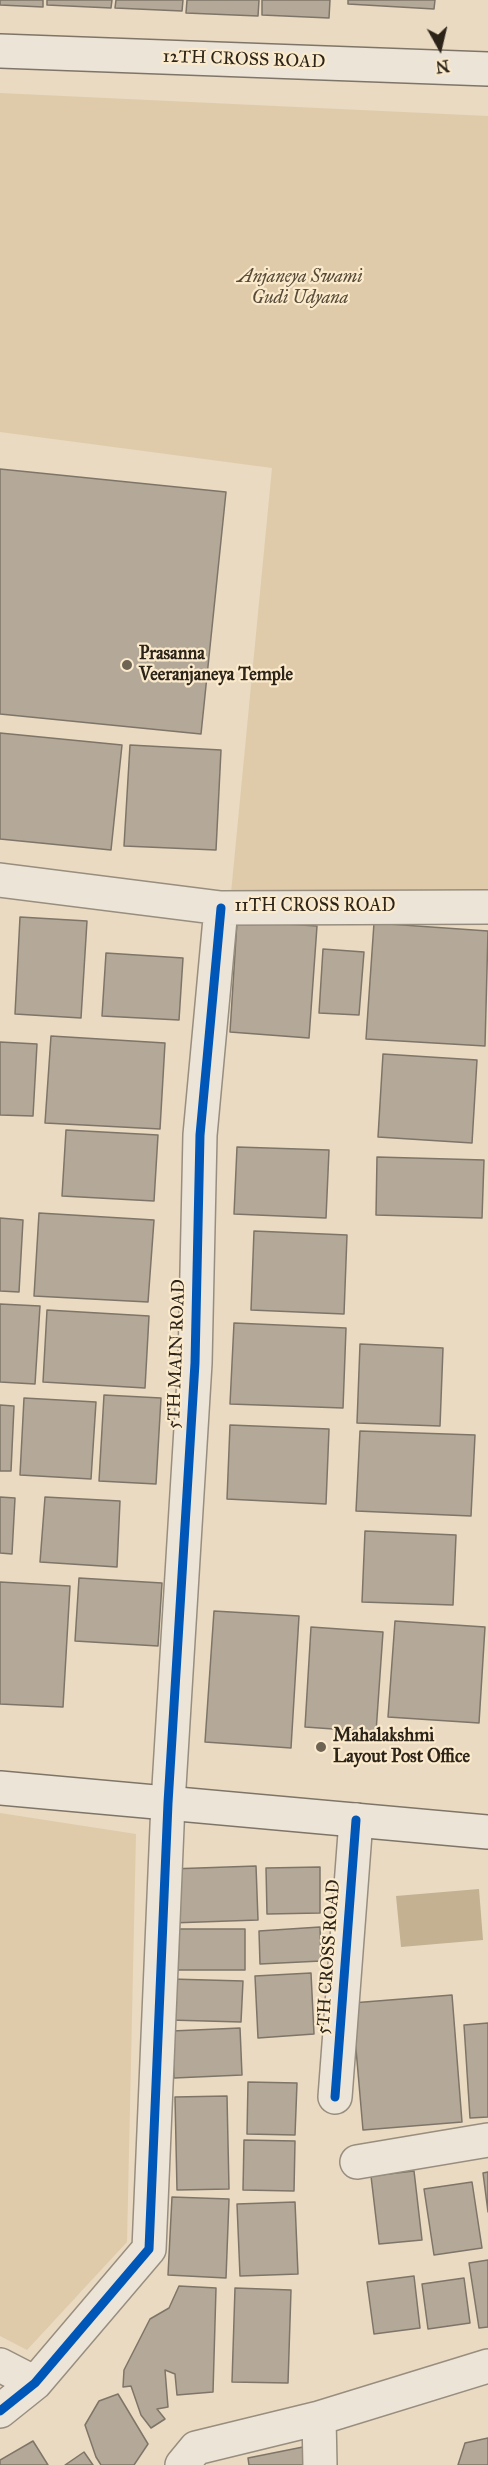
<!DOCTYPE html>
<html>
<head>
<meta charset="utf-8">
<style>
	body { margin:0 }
	#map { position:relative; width:488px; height:2465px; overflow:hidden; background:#e9dac1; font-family:"IM FELL Great Primer",serif }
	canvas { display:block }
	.north { position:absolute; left:410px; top:18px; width:60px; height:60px; -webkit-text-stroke:4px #fbeacc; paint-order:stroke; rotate:172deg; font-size:16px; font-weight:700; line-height:24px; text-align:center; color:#2c2419 }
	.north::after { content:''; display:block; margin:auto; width:21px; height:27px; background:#2c2419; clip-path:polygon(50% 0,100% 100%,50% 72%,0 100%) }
</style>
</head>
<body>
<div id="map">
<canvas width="488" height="2465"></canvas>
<div class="north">N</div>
</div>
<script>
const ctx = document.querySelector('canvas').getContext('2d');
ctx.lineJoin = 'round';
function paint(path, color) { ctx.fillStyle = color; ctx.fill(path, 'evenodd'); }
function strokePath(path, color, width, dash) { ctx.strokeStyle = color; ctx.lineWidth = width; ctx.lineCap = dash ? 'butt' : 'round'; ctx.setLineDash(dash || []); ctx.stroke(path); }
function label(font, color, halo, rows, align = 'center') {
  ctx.font = font + ' "IM FELL Great Primer",serif'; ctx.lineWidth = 4.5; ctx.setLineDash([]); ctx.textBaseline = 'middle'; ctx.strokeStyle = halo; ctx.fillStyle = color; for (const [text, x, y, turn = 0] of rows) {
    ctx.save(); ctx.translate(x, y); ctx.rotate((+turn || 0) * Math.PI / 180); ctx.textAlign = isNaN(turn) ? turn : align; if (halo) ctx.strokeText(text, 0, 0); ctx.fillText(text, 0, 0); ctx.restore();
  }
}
const green = new Path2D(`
	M0 93 488 116V892L231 893 272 468 0 432Z
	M0 1813 136 1834 127 2242 27 2350 0 2336Z`);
const water = new Path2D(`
	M479 1889 483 1940 401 1947 396 1896Z`);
const building = new Path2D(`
	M0 0H43V7L0 5Z
	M47 0H112L111 8 47 5Z
	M116 0H183L182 11 115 8Z
	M187 0H259L258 16 186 13Z
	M262 0H330L329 18 262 15Z
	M348 0H435L434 9 348 4Z
	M0 469 226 492 201 734 0 714Z
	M0 733 122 745 111 850 0 839Z
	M130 745 221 750 216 850 124 846Z
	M20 917 87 921 81 1018 15 1014Z
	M237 921 317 926 309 1038 230 1032Z
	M374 923 488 931 485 1046 366 1039Z
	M323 949 364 952 359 1015 319 1013Z
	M106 953 183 958 179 1020 102 1016Z
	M51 1036 165 1043 160 1129 45 1123Z
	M0 1042 37 1044 33 1116 0 1115Z
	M383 1054 477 1060 472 1143 378 1137Z
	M66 1130 158 1135 154 1201 62 1196Z
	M237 1147 329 1150 326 1218 234 1214Z
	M377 1157 484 1160 482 1218 376 1215Z
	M39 1213 154 1220 148 1302 34 1296Z
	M0 1218 23 1220 19 1292 0 1291Z
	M254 1231 347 1235 344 1314 251 1310Z
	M0 1304 40 1306 35 1384 0 1382Z
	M47 1310 149 1316 145 1388 43 1382Z
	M234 1323 346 1328 343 1408 230 1404Z
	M360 1344 443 1348 440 1426 357 1423Z
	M104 1395 161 1398 156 1484 99 1481Z
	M24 1398 96 1402 91 1479 20 1475Z
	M0 1405 14 1406 11 1471H0Z
	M230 1425 329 1429 326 1504 227 1499Z
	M360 1431 475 1435 471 1516 356 1511Z
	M0 1497 15 1498 12 1554 0 1553Z
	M45 1497 120 1501 117 1567 40 1562Z
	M365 1531 456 1535 453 1605 362 1602Z
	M79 1578 162 1583 158 1646 75 1641Z
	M0 1582 70 1586 63 1707 0 1704Z
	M214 1611 299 1616 291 1748 205 1742Z
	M395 1621 485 1627 479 1723 388 1717Z
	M311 1627 383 1632 376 1732 305 1727Z
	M256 1866 258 1920 171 1923 170 1869Z
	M320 1867V1913L267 1914 266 1868Z
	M320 1927 321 1961 260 1964 259 1931Z
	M179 1929H245V1970H178Z
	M311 1973 314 2034 258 2038 255 1976Z
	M171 1979 243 1981 241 2022 170 2020Z
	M452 1995 462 2122 363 2130 352 2003Z
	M488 2023V2117L470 2118 464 2025Z
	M240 2028 242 2075 174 2078 172 2031Z
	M248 2082 297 2083 295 2135 247 2134Z
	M227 2096 229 2189 177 2190 175 2097Z
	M244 2140 295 2141 294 2191 243 2190Z
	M414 2171 422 2240 379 2244 371 2176Z
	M488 2172V2212L483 2173Z
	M472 2182 482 2248 434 2255 424 2189Z
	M172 2197 229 2199 226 2278 168 2275Z
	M295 2202 298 2274 240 2276 237 2204Z
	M488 2260V2327L479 2328 469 2263Z
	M414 2276 420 2328 374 2334 367 2282Z
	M464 2278 470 2323 428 2329 422 2284Z
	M179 2286 216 2288 213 2392 177 2395 175 2374 165 2370 168 2407 157 2409 165 2419 151 2428 141 2415 131 2386 123 2387 124 2370 150 2319 169 2308Z
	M235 2288 291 2290 288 2383 232 2382Z
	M118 2394 148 2444 134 2465H101L96 2457 85 2425 99 2401Z
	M488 2438V2465H458L465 2443Z
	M33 2441 48 2465H0V2460Z
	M303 2447 307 2465H249L248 2458Z
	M84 2452 93 2465H65Z`);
const street = new Path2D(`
	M0 880 221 908 488 907
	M335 2097 356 1820
	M357 2162 488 2140
	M0 2365 35 2383
	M0 2411 35 2383 149 2249 168 1803 195 1363 200 1135 221 908
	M319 2418 488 2366
	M182 2465 196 2448 319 2418 320 2465`);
const secondary = new Path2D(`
	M0 51 488 69
	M0 1788 488 1832`);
const cycleway = new Path2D(`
	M335 2097 356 1820
	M0 2411 35 2383 149 2249 168 1803 195 1363 200 1135 221 908`);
const markers = [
	[127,665,6,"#6e6454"],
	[321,1747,6,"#6e6454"]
];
const streetNames = [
	["12TH CROSS ROAD",244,60,2],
	["11TH CROSS ROAD",315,907],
	["5TH MAIN ROAD",177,1354,-88],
	["5TH CROSS ROAD",329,1957,-86]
];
const parkNames = [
	["Anjaneya Swami",300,278],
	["Gudi Udyana",300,299]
];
const poiNames = [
	["Prasanna",139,655],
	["Veeranjaneya Temple",139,676],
	["Mahalakshmi",333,1737],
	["Layout Post Office",333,1758]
];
paint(green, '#dfcbaa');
paint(water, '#c3b191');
paint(building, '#b4a998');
strokePath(building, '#7e7568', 1.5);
strokePath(street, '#988e7f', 36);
strokePath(secondary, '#7e7568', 36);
strokePath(street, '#ece4d7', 33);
strokePath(secondary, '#ece4d7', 33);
strokePath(cycleway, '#0057b8', 9);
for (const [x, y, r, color] of markers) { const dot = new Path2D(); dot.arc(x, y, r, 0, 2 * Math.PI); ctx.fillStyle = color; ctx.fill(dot); strokePath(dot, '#fbeacc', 2); }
label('18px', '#2c2419', '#fbeacc', streetNames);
label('italic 18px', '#564b38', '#fbeacc', parkNames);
label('bold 18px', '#2c2419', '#fbeacc', poiNames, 'left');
</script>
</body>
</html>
